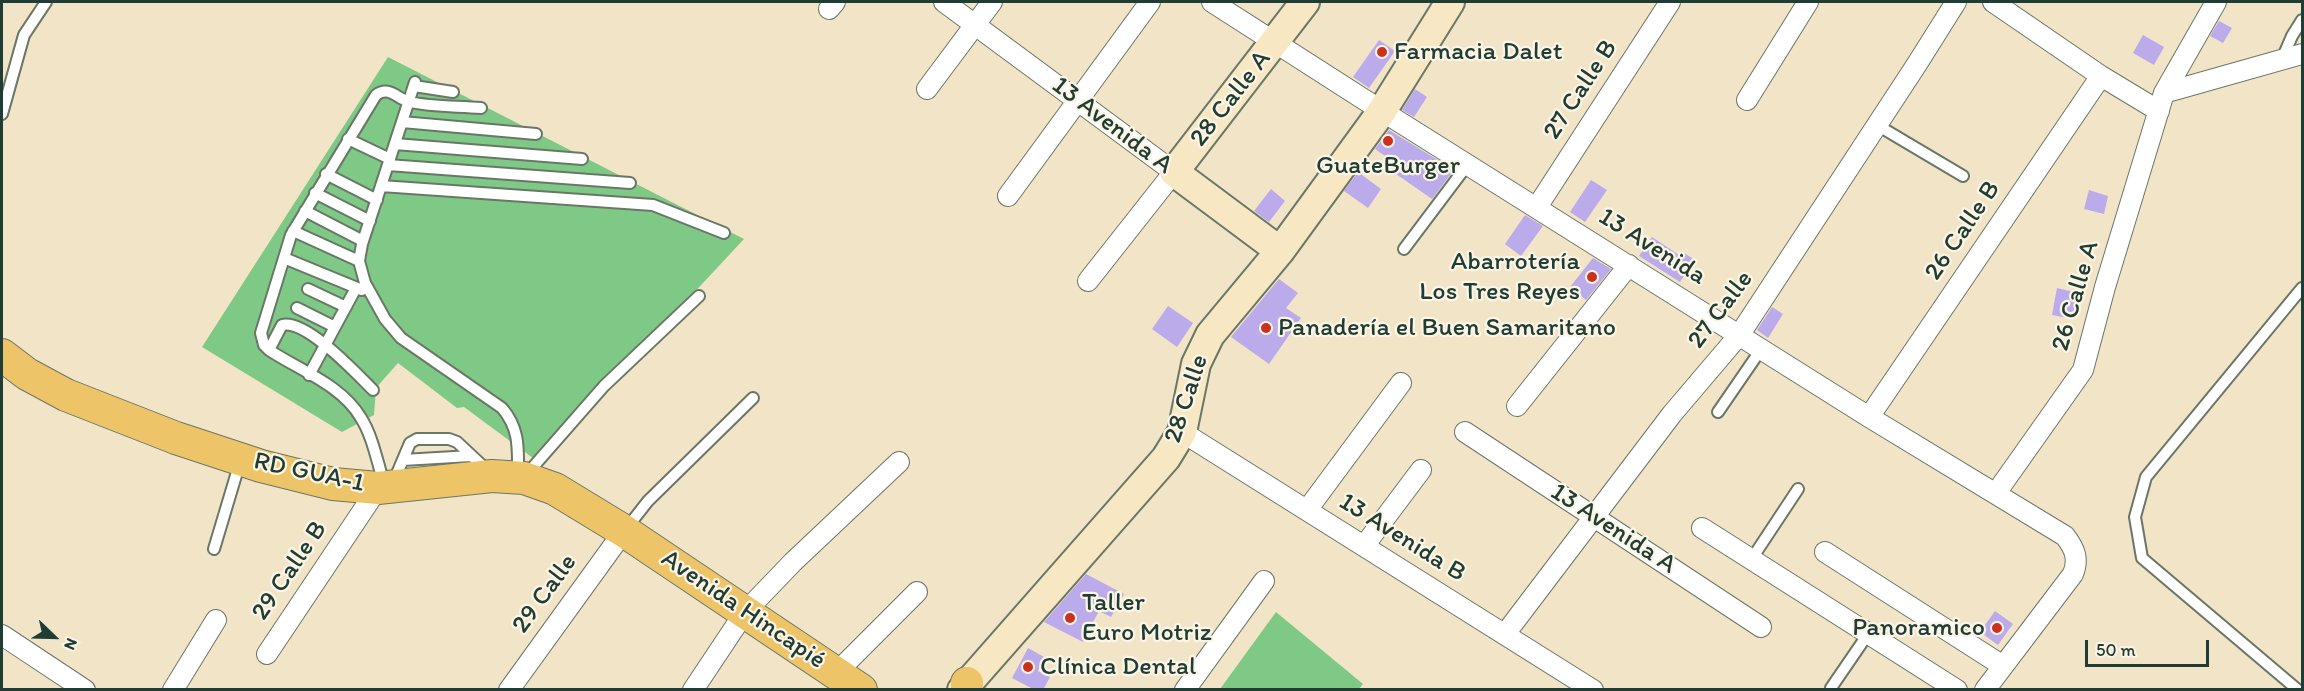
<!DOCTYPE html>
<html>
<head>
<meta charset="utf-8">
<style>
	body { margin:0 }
	#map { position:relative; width:2304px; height:691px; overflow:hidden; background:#f2e4c7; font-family:Itim,sans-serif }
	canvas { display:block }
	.frame { position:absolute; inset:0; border:3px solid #1f3d34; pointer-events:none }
	.north { position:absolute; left:24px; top:607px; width:60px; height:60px; -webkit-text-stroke:4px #fcf5e5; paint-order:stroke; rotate:113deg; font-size:16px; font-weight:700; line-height:24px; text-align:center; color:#1f3d34 }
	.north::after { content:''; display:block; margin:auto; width:21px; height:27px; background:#1f3d34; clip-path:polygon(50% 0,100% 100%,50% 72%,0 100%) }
	.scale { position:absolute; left:2085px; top:640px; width:124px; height:27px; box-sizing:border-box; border:3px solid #1f3d34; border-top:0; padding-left:8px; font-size:18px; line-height:21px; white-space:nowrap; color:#1f3d34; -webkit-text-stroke:4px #fcf5e5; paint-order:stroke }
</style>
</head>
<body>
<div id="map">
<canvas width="2304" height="691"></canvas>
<div class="frame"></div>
<div class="north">N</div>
<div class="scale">50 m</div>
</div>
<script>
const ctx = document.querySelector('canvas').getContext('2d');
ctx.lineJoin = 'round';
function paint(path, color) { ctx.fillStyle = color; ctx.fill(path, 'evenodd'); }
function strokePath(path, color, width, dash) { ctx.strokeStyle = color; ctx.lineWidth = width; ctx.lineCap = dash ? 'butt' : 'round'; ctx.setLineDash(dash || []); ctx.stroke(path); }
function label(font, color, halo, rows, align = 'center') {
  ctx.font = font + ' Itim,sans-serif'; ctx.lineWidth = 4.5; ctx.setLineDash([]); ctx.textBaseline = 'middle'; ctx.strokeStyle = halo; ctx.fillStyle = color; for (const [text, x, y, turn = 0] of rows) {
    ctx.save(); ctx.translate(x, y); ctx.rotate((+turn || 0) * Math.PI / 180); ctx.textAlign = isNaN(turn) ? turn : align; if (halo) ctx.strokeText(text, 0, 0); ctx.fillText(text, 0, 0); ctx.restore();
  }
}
const green = new Path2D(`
	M388 57 744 239 537 461 464 407 457 408 398 363 376 388 374 415 342 432 202 347Z
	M1276 612 1363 684 1359 689H1220Z`);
const building = new Path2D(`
	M2219 21 2232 28 2223 43 2210 36Z
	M2143 35 2164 47 2154 65 2133 53Z
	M1379 40 1395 51 1369 88 1353 77Z
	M1415 89 1427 97 1414 117 1402 110Z
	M1389 130 1454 170 1432 199 1396 174 1401 167 1375 149Z
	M1358 172 1381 189 1368 208 1344 191Z
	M1591 180 1607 190 1585 222 1570 212Z
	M1271 189 1285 201 1269 222 1254 211Z
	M2089 190 2108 196 2104 214 2084 209Z
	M1525 215 1543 226 1521 256 1505 244Z
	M1652 237 1679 255 1681 251 1695 260 1680 282 1639 256Z
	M1593 258 1611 269 1586 300 1570 287Z
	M1279 279 1298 293 1286 308 1301 318 1269 364 1231 337Z
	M2057 288 2078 293 2073 319 2052 315Z
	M1168 306 1193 323 1177 347 1152 329Z
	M1772 307 1783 314 1768 338 1757 330Z
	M1086 574 1124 594 1111 617 1099 611 1083 642 1044 622Z
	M1995 611 2013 624 1998 645 1980 632Z
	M1028 648 1044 657 1038 671 1050 677 1043 690H1035L1012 678Z`);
const service = new Path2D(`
	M2282 59 2292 36 2302 20
	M415 82 362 244 359 261 365 283 385 319 401 338 502 408C520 429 518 449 518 475
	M414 86 453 92
	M2 114 24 35 46 2
	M402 122 536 134
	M1877 125 1963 176
	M348 139 390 159
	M395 144 582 159
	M388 165 630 183
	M326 174 377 200
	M381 186 653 205 724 233
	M315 193 370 221
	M305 211 363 241
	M293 231 359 261
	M1404 249 1468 164
	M284 258 362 290
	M308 289 346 307
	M297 308 335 327
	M269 350 282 325C306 319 356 373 373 390
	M309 375 356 288
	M1718 412 1762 348
	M403 460 471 456
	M526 475 604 386 699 296
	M384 483C377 462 373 437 361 418 342 385 299 370 269 350L264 345 261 333 291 235 376 95C389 85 397 99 410 102 432 107 458 106 481 108
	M393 483 410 443 417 439H449L457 442 488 471
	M626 529 648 501 753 398
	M214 549 240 462
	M1751 560 1798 489
	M1831 688 1868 634
	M2298 690 2142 558 2135 517 2146 477 2302 288`);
const minor = new Path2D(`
	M944 2 1174 172 1088 281
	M1212 2 1382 111 1869 417 2065 536C2075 549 2079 559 2073 574L1985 690
	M1993 2 2101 76 2159 111
	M829 9 835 2
	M927 89 992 2
	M2164 93 2302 54
	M1747 100 1808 2
	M1008 196 1150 2
	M1537 207 1670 2
	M1517 406 1629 265
	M1869 417 2101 76
	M1182 432 1593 690
	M1465 432 1761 627
	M1996 493 2083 370 2105 287 2164 93 2216 2
	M1307 510 1401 383
	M1702 528 1957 690
	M1364 546 1421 470
	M1825 552 2003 666
	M1505 634 1672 414 1740 334 1917 64 1956 2
	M2 635 85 690
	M267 654 378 488
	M836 673 917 592
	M173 690 216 620
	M509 690 624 531
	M693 690 745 612 793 562 899 462
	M1185 690 1264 581`);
const secondary = new Path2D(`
	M1280 251 1174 172 1305 2
	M962 690 1166 458 1182 432 1196 364 1210 335 1280 251 1382 111 1450 2`);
const primary = new Path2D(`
	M2 355 27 374 66 395 176 438 261 466 333 484 378 488 492 476 524 478 555 489 624 531 861 690
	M967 683V690`);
const markers = [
	[1382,52,6,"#c8321e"],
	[1388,141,6,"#c8321e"],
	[1592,277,6,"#c8321e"],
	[1266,328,6,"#c8321e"],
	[1070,618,6,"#c8321e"],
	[1997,628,6,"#c8321e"],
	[1028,667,6,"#c8321e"]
];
const poiNames = [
	["Farmacia Dalet",1394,52],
	["GuateBurger",1388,166,"center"],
	["Abarrotería",1580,262,"right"],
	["Los Tres Reyes",1580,292,"right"],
	["Panadería el Buen Samaritano",1278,328],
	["Taller",1082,603],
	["Euro Motriz",1082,633],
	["Panoramico",1985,628,"right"],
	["Clínica Dental",1040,667]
];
const streetNames = [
	["27 Calle B",1581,90,-57],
	["28 Calle A",1231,99,-52],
	["13 Avenida A",1112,126,37],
	["26 Calle B",1963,231,-56],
	["13 Avenida",1652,247,32],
	["26 Calle A",2076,296,-74],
	["27 Calle",1721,310,-53],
	["28 Calle",1187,399,-72],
	["RD GUA-1",309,473,12],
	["13 Avenida A",1613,529,33],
	["13 Avenida B",1402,538,32],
	["29 Calle B",290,571,-56],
	["29 Calle",545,594,-54],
	["Avenida Hincapié",743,610,34]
];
paint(green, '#7fc986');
paint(building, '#bbabeb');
strokePath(service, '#697767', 14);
strokePath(minor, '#697767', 22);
strokePath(secondary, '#697767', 32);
strokePath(primary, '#697767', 34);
strokePath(service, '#fff', 10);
strokePath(minor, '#fff', 20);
strokePath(secondary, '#f8e7c3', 28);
strokePath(primary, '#eec469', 32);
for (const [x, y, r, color] of markers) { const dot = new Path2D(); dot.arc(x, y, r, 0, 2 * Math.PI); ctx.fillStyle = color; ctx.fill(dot); strokePath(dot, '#fcf5e5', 2); }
label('26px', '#1f3d34', '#fcf5e5', poiNames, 'left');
label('26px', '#1f3d34', '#fcf5e5', streetNames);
</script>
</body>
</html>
